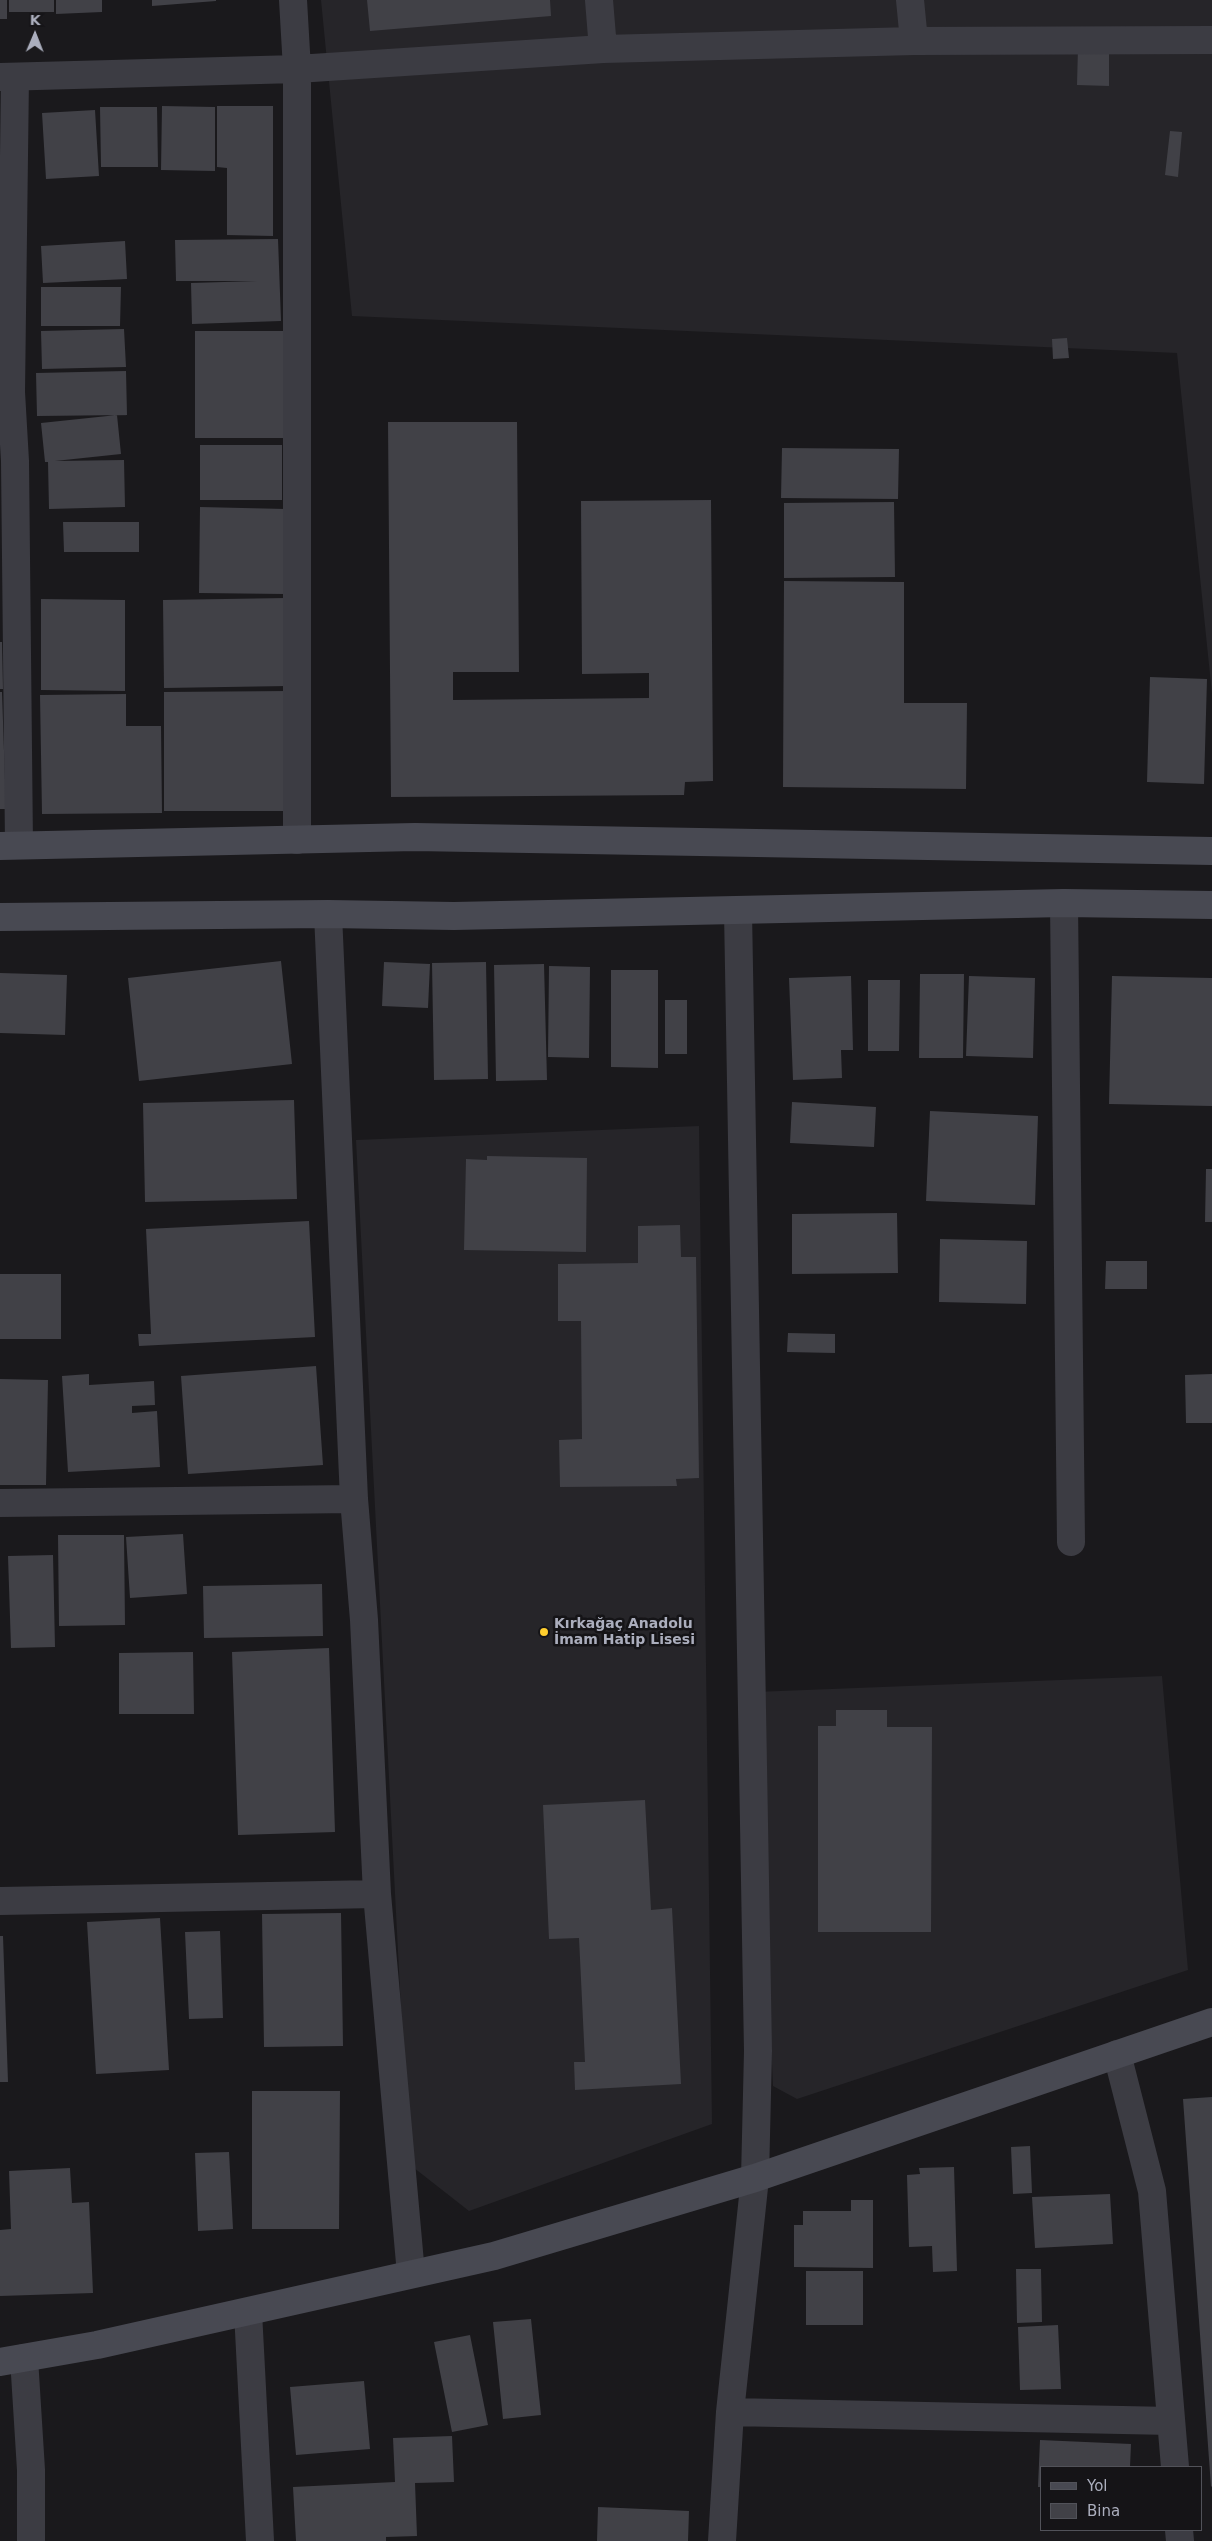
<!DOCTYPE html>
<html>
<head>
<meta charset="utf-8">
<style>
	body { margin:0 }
	#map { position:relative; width:1212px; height:2541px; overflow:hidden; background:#1a191c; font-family:"DejaVu Sans",sans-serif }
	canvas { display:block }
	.legend { position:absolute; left:1040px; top:2466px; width:162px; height:65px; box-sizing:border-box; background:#151417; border:1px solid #515259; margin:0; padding:6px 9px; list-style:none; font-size:15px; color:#abaebd }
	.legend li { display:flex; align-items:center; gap:10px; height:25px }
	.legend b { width:25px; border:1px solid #515259 }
	.north { position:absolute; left:10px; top:10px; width:50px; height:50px; -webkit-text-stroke:4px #151417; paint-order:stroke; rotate:1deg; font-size:14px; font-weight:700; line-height:20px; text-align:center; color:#abaebd }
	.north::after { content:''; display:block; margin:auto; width:18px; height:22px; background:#abaebd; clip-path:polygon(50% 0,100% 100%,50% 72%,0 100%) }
</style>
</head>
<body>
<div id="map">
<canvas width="1212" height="2541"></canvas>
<ul class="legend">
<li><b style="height:6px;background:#484952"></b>Yol</li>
<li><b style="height:14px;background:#414147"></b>Bina</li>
</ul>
<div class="north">K</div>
</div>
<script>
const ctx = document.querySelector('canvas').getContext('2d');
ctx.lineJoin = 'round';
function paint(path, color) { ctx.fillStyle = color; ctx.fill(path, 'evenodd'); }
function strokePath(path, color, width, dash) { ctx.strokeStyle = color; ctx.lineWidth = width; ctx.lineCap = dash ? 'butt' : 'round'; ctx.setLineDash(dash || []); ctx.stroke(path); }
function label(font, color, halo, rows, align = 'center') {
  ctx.font = font + ' "DejaVu Sans",sans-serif'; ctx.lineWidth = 5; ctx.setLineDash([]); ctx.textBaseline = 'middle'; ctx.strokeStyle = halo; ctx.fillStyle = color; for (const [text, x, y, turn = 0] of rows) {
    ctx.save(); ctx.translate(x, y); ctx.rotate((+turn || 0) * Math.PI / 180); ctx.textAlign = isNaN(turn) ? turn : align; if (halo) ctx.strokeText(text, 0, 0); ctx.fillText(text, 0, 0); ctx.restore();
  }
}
const built = new Path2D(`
	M321 0H1212V694L1177 353 352 316Z
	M699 1126 712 2124 469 2211 409 2164 356 1140Z
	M1162 1676 1188 1970 797 2099 773 2086 755 1692Z`);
const building = new Path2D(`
	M0 0H7V19H0Z
	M9 0H54V12H9Z
	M56 0H102V12L56 14Z
	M152 0H216V1L152 6Z
	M367 0H550L551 16 370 31Z
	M1078 47 1109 48V86L1077 85Z
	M162 106 215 107V171L161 170Z
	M217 106H273V236L227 235V168L217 167Z
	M100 107H157L158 167H101Z
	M95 110 99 176 46 179 42 113Z
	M1170 131 1182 132 1178 177 1165 175Z
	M278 239 281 321 192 324 191 283 257 281H176L175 240Z
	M125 241 127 279 43 283 41 246Z
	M41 287H121L120 326H41Z
	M124 329 126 367 42 369 41 331Z
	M195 331H283V438H195Z
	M1067 338 1069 358 1053 359 1052 339Z
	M126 371 127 415 37 416 36 373Z
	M117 415 121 454 55 461 124 460 125 507 49 509 48 462H45L41 423Z
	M388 422H517L519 672H453V700L649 698V673L582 674 581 501 711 500 713 781 685 782 684 795 391 797Z
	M200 445H282V500H200Z
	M782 448 899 449 898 499 781 498Z
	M894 502 895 577 784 578V503Z
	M200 507 286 509 284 594 199 593Z
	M63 522H139V552H64Z
	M784 581 904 582V703H967L966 789 783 787Z
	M286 598 288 686 164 688 163 600Z
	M41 599 125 600V691L41 690Z
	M0 642H2L3 689H0Z
	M1150 677 1207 679 1204 784 1147 782Z
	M288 691V811H164V692Z
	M0 692H2L6 809H0Z
	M126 694V726H161L162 813 42 814 40 695Z
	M281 961 292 1064 139 1081 128 978Z
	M384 962 430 964 428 1008 382 1006Z
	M486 962 488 1079 434 1080 432 963Z
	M544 964 547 1080 496 1081 494 965Z
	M549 966 590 967 589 1058 548 1057Z
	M611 970H658V1068L611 1067Z
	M0 973 67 975 65 1035 0 1033Z
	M920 974H964L963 1058H919Z
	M851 976 853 1050H841L842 1078 793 1080 789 978Z
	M969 976 1035 978 1033 1058 966 1056Z
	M1112 976 1212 978V1106L1109 1104Z
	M868 980H900L899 1051H868Z
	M665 1000H687V1054H665Z
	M294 1100 297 1199 145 1202 143 1103Z
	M792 1102 876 1107 874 1147 790 1143Z
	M930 1111 1038 1116 1035 1205 926 1201Z
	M487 1156 587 1158 586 1252 464 1250 466 1159 487 1160Z
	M1206 1169H1212V1222H1205Z
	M897 1213 898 1273 792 1274V1214Z
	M309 1221 315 1337 139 1346 138 1334H151L146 1229Z
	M680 1225 681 1257H696L699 1478 676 1479 677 1486 560 1487 559 1440 582 1439 581 1321H558V1264L638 1263V1226Z
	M940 1239 1027 1241 1026 1304 939 1302Z
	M1106 1261H1147V1289H1105Z
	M0 1274H61V1339H0Z
	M788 1333 835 1334V1353L787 1352Z
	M316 1366 323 1465 188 1474 181 1376Z
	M89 1374V1385L154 1381 155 1405 132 1406V1413L157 1411 160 1467 68 1472 62 1376Z
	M1212 1374V1423H1186L1185 1375Z
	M0 1379 48 1380 46 1485H0Z
	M183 1534 187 1594 130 1598 126 1537Z
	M58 1535H124L125 1625 59 1626Z
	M53 1555 55 1647 11 1648 8 1556Z
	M322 1584 323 1636 204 1638 203 1586Z
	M329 1648 335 1832 238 1835 232 1652Z
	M193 1652 194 1714H119V1653Z
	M836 1710H887V1727H932L931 1932H818V1726H836Z
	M645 1800 651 1910 672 1908 681 2084 575 2090 574 2062H585L579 1938 549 1939 543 1805Z
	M341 1913 343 2046 264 2047 262 1914Z
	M160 1918 169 2070 96 2074 87 1922Z
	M220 1931 223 2018 189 2019 185 1932Z
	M0 1936H3L8 2082H0Z
	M252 2091H340L339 2229H252Z
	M1212 2097V2486L1211 2487 1183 2099Z
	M1030 2146 1032 2193 1013 2194 1011 2147Z
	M229 2152 233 2229 198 2231 195 2153Z
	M954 2167 957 2271 933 2272 932 2246 909 2247 907 2175 920 2174 919 2168Z
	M70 2168 72 2203 89 2202 93 2293 0 2296V2230L11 2229 9 2171Z
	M1110 2194 1113 2244 1035 2248 1032 2197Z
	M851 2200H873V2268L794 2267V2225H803V2211H851Z
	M1016 2269H1041L1042 2322 1017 2323Z
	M806 2271H863V2325H806Z
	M531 2319 541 2415 503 2419 493 2322Z
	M1058 2325 1061 2389 1020 2390 1018 2327Z
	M470 2335 488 2425 452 2432 434 2342Z
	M364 2381 370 2449 296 2455 290 2387Z
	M452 2436 454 2482 415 2483 417 2536 386 2537V2541H296L293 2487 395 2482 393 2438Z
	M1040 2440 1131 2444 1130 2467H1041V2487H1038Z
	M598 2507 689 2511 688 2541H597Z`);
const street = new Path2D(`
	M293 0 297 69V840
	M599 0 603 49
	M910 0 914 41
	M0 77 297 69 603 49 914 41 1212 40
	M15 77 11 392 15 461 19 845
	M1064 903 1071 1542
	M328 914 354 1499 364 1620 377 1894 411 2274
	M0 1503 354 1499
	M0 1901 377 1894
	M1117 2054 1152 2191 1175 2467
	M248 2312 260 2541
	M24 2358 31 2470V2541
	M730 2412 1171 2421
	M1179 2530 1180 2541
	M722 2541 730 2412 755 2178 758 2051 738 911`);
const secondary = new Path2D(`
	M0 846 415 837 1212 851
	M0 917 328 914 454 916 1064 903 1212 905
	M0 2362 97 2345 494 2256 755 2178 1212 2022`);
const markers = [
	[544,1632,5,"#ffce2e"]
];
const poiNames = [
	["Kırkağaç Anadolu",554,1624],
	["İmam Hatip Lisesi",554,1640]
];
paint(built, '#262529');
paint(building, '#414147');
strokePath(street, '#3c3c43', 28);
strokePath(secondary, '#484952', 28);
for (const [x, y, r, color] of markers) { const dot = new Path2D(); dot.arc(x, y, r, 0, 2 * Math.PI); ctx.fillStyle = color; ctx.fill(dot); strokePath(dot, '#151417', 2); }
label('bold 14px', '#abaebd', '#151417', poiNames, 'left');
</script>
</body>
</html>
